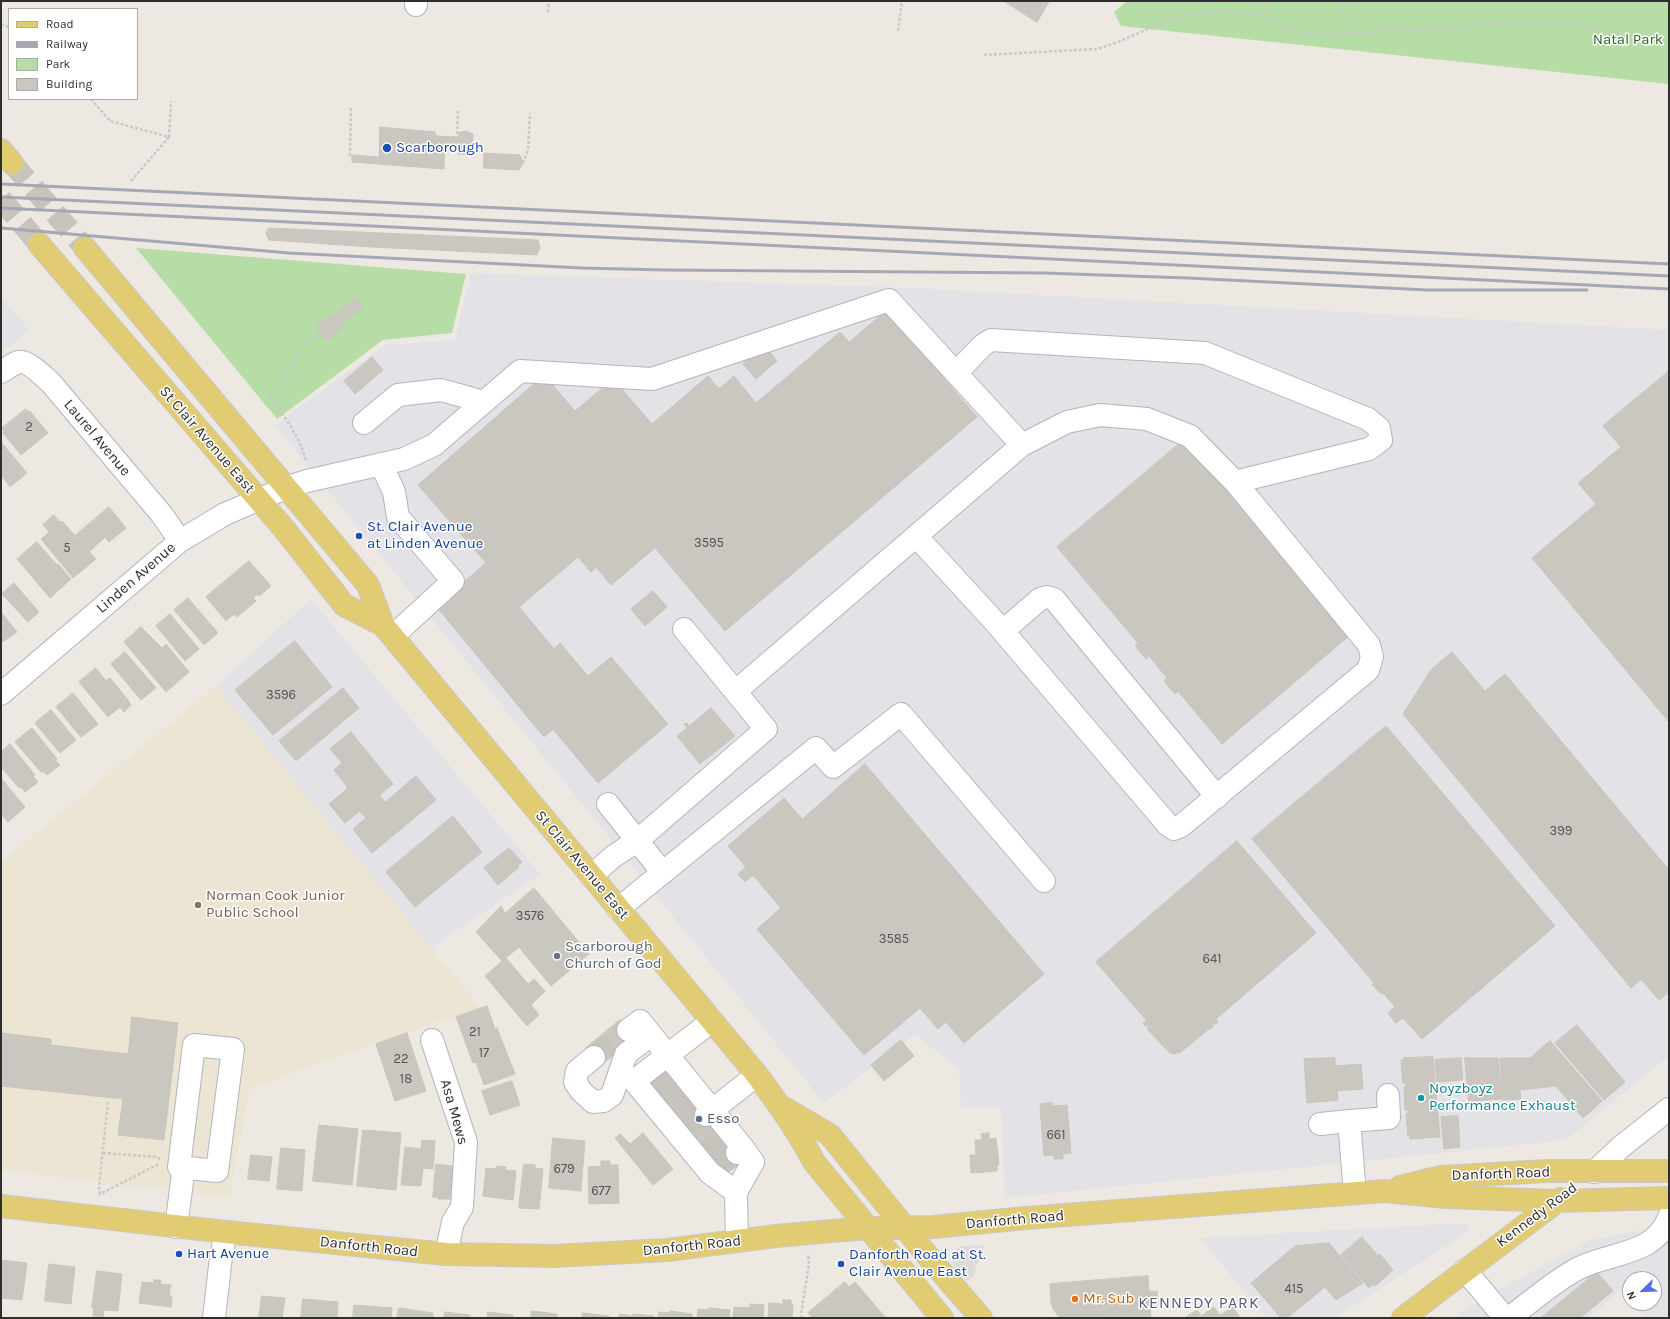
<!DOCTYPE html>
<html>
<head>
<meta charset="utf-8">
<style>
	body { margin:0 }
	#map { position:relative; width:1670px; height:1319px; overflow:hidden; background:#ede9e2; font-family:Karla,sans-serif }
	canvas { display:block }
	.frame { position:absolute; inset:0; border:2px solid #2e2e2e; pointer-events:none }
	.legend { position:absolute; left:8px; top:8px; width:130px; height:92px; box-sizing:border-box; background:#fff; border:1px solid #ababab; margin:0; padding:5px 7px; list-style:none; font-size:12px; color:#2e2e2e }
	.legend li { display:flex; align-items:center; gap:8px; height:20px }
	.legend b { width:20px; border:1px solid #ababab }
	.north { position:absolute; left:1622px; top:1271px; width:40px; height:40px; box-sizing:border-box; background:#fff; border:1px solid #ababab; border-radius:50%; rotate:247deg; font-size:11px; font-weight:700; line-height:16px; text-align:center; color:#2e2e2e }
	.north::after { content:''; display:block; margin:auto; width:14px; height:18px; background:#576ee6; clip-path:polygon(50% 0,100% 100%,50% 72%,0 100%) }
</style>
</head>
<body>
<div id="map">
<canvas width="1670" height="1319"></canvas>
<div class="frame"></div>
<ul class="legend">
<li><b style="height:5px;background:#e1cb73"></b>Road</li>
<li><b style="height:5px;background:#a5a7b5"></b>Railway</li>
<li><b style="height:11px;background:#b7dda6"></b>Park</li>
<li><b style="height:11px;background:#cac7c0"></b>Building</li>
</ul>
<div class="north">N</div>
</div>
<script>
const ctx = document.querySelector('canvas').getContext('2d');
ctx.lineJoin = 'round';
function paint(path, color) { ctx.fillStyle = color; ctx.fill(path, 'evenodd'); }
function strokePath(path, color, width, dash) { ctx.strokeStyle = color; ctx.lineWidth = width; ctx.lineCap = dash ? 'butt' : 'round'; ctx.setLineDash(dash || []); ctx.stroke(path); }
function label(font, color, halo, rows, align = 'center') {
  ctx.font = font + ' Karla,sans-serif'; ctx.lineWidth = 3; ctx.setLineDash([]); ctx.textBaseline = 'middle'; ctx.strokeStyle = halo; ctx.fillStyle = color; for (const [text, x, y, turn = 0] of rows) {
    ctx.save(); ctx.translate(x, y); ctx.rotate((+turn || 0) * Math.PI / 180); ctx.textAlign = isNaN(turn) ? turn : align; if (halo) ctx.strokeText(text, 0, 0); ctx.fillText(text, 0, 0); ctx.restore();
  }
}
const industrial = new Path2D(`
	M471 273 909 288 1669 330V1056L1566 1140 1005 1198 1001 1108H961L959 1070 915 1034 824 1103 275 425 385 345 455 340Z
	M1 297 29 330 1 353Z
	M311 599 540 874 431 948 216 686Z
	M1468 1223 1470 1228 1460 1237 1335 1318H1266L1200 1238Z
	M1665 1226H1669V1318H1646L1633 1303H1654V1279H1630V1300L1621 1290 1589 1318H1453L1470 1306 1590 1240Z`);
const education = new Path2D(`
	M216 686 480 1007 250 1088 229 1197 1 1170V862Z`);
const green = new Path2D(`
	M1127 1H1669V84L1121 26 1114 12Z
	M136 248 466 274 452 333 383 340 277 419Z`);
const plaza = new Path2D(`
	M984 1245 983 1258 976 1265 974 1277 967 1281 954 1265 952 1259 953 1252 961 1246Z`);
const building = new Path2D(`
	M1004 1H1047L1049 2 1037 22Z
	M380 127 435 132V135L438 136H435L434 143H445L444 169 352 162V155L379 157Z
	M466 131 473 134 472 155 458 154 459 144 434 143 435 136 459 137V133Z
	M484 153 520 155 523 163 519 170 484 168Z
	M269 228 538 240 540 248 537 255 372 247 269 240 266 234Z
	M355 298 363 307 340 326 342 329 328 340 320 334 317 326 330 314 332 317Z
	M886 311 977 417 725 631 655 548 611 585 596 567 591 572 578 557 519 607 554 649 560 643 588 676 611 657 668 724 598 783 553 729 544 737 436 606 486 563 418 485 544 375 575 411 613 379 652 424 708 376 719 389 734 376 756 403 840 332 849 342Z
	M765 346 777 361 756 379 743 364Z
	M372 357 383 370 355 394 344 381Z
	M1669 371V722L1532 558 1596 504 1578 483 1621 447 1603 426Z
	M26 409 29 412 30 411 48 433 21 455 3 433 4 431 2 428Z
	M1185 439 1350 635 1222 744 1178 691 1175 694 1164 681 1167 678 1149 656 1146 659 1135 646 1138 643 1057 547Z
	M1 442 27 473 10 487 1 475Z
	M109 507 126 528 109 542 105 537 90 551 76 535Z
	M54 515 60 522 62 521 96 559 73 578 41 539 49 532 43 525Z
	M37 542 57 565 58 564 71 579 50 598 17 559Z
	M249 561 271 586 259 596 258 594 253 598 256 601 237 617 234 614 226 621 206 597Z
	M14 583 39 612 28 622 2 594Z
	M653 591 667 607 645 626 631 609Z
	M188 598 218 633 204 645 174 610Z
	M1 612 17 632 1 643Z
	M170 614 199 649 185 661 156 626Z
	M141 627 162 648 166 644 189 672 166 692 124 642Z
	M295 641 332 687 273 735 235 690Z
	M125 652 156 688 141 700 111 664Z
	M1452 652 1485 691 1505 674 1669 870V992L1659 1000 1641 979 1631 988 1403 714 1431 670Z
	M96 668 106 681 110 678 128 700 131 705 124 712 120 707 108 717 79 682Z
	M343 688 359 708 296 761 279 741Z
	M73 693 98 724 81 737 56 707Z
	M711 708 735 736 700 764 677 736 687 728 684 724 687 723 689 726Z
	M51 710 76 740 60 753 35 723Z
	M1386 726 1555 926 1422 1039 1403 1018 1396 1023 1388 1013 1395 1007 1383 993 1381 994 1372 984 1374 983 1252 839Z
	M32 728 57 759 55 760 60 765 47 775 43 771 41 772 15 742Z
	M351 732 393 784 345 823 329 804 348 788 334 770 342 763 330 749Z
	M10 744 35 775 33 776 38 782 25 792 21 787 19 788 1 767V752Z
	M865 764 1044 974 964 1043 946 1022 938 1029 920 1008 864 1055 757 929 781 908 753 875 745 882 738 874 746 867 728 846 784 798 802 819Z
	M416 776 436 800 372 853 353 829 366 818 360 812 380 796 385 802Z
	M1 778 25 807 8 822 1 814Z
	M453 816 482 852 415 907 386 872Z
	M1237 841 1316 933 1216 1019 1218 1022 1216 1024 1213 1023V1027L1210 1029V1028L1181 1052 1173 1054 1169 1052 1148 1030V1026H1145L1143 1023 1147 1021 1096 962Z
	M509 848 522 862 517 866 519 867 498 885 484 868Z
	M534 888 589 954 551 986 519 947 506 958 528 984 534 979 545 991 531 1005 539 1015 527 1026 485 976 502 961 476 932 501 906 505 913Z
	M487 1006 495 1029 497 1028 515 1074 484 1085 476 1062 473 1063 456 1017Z
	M132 1017 178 1023 164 1140 118 1135 123 1099 1 1086V1033L51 1039V1045L128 1054Z
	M620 1020 633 1037 600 1064 586 1048Z
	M1577 1025 1625 1082 1604 1100 1555 1043Z
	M407 1033 426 1091 395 1101 376 1044Z
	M901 1040 914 1056 884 1081 871 1065Z
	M1550 1041 1602 1101 1583 1118 1556 1086 1520 1090 1521 1099 1503 1100 1500 1058H1530Z
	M1433 1057 1440 1137 1410 1139V1136H1408L1406 1114 1408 1113V1110H1405L1404 1087 1406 1086V1083H1403L1401 1060H1404V1058Z
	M1335 1058V1066L1361 1064 1363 1089 1337 1091 1338 1100 1307 1103 1304 1059Z
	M1461 1058 1463 1080 1437 1082 1435 1060Z
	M1465 1058H1498L1502 1099 1469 1101Z
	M667 1068 740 1156 723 1171 649 1083Z
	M512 1081 520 1105 490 1115 482 1091Z
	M1052 1103V1106L1067 1105 1071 1153 1063 1154V1159H1054L1053 1155 1044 1156 1040 1108 1041 1104Z
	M1458 1116 1460 1147 1444 1149 1441 1117Z
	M319 1125 358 1129 352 1185 313 1181Z
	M363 1130 401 1133 396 1190 357 1186Z
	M643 1133 673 1169 653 1185 615 1138 620 1134 630 1144Z
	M989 1133V1139L996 1138 999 1165H997V1171L971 1173 970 1155H976L975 1140H982L981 1134Z
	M553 1138 585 1141 581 1191 549 1188Z
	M422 1140 435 1141 433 1169 423 1168 421 1186 401 1185 405 1147 421 1149Z
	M281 1148 305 1150 302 1191 277 1189Z
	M251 1155 272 1157 269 1181 248 1179Z
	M601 1161H610V1165H618L619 1203 589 1204 588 1167 601 1166Z
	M436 1164 461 1167 458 1199H438V1197H433Z
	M524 1164 535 1165V1168L543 1169 539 1209 519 1208Z
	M497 1166 506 1167 505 1170 516 1171 513 1200 483 1196 486 1168 497 1169Z
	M1362 1237 1378 1256 1380 1254 1393 1270 1375 1286 1373 1284 1369 1288 1341 1255Z
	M1329 1243 1363 1283 1336 1300 1325 1287 1287 1318H1281L1251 1283 1295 1246Z
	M1 1260 27 1263 22 1300 1 1298Z
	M49 1264 75 1267 71 1304 45 1301Z
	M97 1271 122 1274 118 1311 104 1310 103 1317 93 1316 94 1308H92Z
	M1597 1272 1613 1291 1580 1318H1541Z
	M1148 1276 1149 1292 1157 1291 1158 1305 1150 1306 1151 1317 1060 1318 1053 1309 1051 1303 1050 1284Z
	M154 1280H161L160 1284 171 1285 169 1296H172L171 1307 139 1303 142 1282 154 1283Z
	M845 1282 849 1287 855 1282 886 1318H813L808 1313Z
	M262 1296 285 1298 282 1318H259Z
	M303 1299 338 1302 337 1318H301Z
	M783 1300H791V1304H793L792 1318H768L769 1303 783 1304Z
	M750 1304 764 1305 763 1318H733L734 1307 750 1308Z
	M354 1305 392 1308 391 1318H353Z
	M1214 1307 1220 1315 1233 1307 1240 1318H1184L1197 1310 1201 1316Z
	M399 1308 433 1313V1318H397Z
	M709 1308 730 1310 729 1318H697L698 1309 709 1310Z
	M532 1311 557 1314V1318H531Z
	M670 1311 692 1314V1318H658L659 1312 670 1313Z
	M445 1312 470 1315 469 1318H444Z
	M488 1312 513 1315V1318H488Z
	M583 1313 609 1316 608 1318H582Z
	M620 1314 632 1316 633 1314 654 1316 653 1318H619Z`);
const minorTunnel = new Path2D(`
	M594 1057 628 1030
	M651 1085 669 1071
	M664 1101 682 1086
	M677 1116 695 1101
	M688 1129 706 1115
	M707 1151 724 1137
	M719 1166 737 1153`);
const majorTunnel = new Path2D(`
	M12 163 85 248
	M1 199 39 244`);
const path = new Path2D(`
	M1337 1 1356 32
	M548 12 549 1
	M1261 16 1271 1
	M1 24 9 27
	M898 31 902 1
	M984 55 1096 49C1125 42 1151 25 1179 17 1199 11 1235 11 1256 14L1263 16 1289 30 1315 35 1550 22 1574 25 1669 44
	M91 99 110 121 169 137 171 101
	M351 108 350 156 360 159
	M458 111 457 135H459
	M370 159 379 160
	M523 163 528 150 530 113
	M131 181 169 137
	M361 239 391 240
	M306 460C299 436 284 416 270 395L280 388 284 382 302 348 307 342 320 334
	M108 1102 99 1187 100 1194 159 1164
	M103 1153 157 1157 160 1159
	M802 1318 801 1314 809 1264 808 1253`);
const minor = new Path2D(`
	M416 1V5
	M1 372C6 369 13 364 18 362 28 360 44 377 51 383L163 516 180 541
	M956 373 983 345 991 340 1205 353 1368 419 1379 428 1381 440 1369 449 1235 482 1190 436 1147 419 1100 415 1067 422 1022 445
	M364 423 398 395 441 390 484 402
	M381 464 394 492 398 517 453 581 393 636
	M916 536 995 622 1168 825 1174 829 1181 826 1368 670 1372 657 1369 645 1235 482
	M1003 631 1040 599 1047 597 1054 599 1217 797
	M1 694 180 541 225 514 288 487 307 481 404 459 434 445 520 371 652 379 889 300 1022 445 736 691
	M608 804 663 873
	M591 876 614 856 637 841 766 729 684 629
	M618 909 816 748 833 767 901 714 1044 881
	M712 1021 634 1081 710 1173 736 1192 737 1241
	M628 1030 640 1021 743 1148 737 1153
	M432 1040 466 1142 462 1207 453 1222 446 1254
	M194 1045 233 1049 217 1171 179 1167Z
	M594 1057 577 1071 575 1082 581 1091 593 1102 604 1101 612 1095 626 1054 651 1035
	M706 1115 757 1075
	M1320 1124 1349 1121
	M1594 1172 1622 1146 1669 1109
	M736 1192 753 1162 743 1148
	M1355 1193 1349 1121 1389 1118 1388 1095
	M176 1227 184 1167
	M1465 1270 1505 1318
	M214 1318 221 1257 226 1232
	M1509 1318C1532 1301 1554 1281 1579 1268 1610 1252 1655 1256 1669 1217`);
const major = new Path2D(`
	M1 150 12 163
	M39 244 285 530 344 605 383 625
	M85 248 368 585 383 625 757 1075C778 1103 798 1131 814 1162L942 1318
	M784 1108 830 1135 931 1260 981 1318
	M1400 1187 1441 1177 1547 1171H1669
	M1 1206 226 1232 446 1254 554 1256 667 1250 776 1236 867 1228 933 1227 1026 1218 1384 1191 1446 1197 1556 1201 1669 1198
	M1403 1318 1560 1199`);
const rail = new Path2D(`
	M1 184 1669 264
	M1 197 1669 276
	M1 208 1669 289
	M1 228 289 253 582 268 664 270 1044 273 1188 278 1427 290H1587`);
const markers = [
	[387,148,5,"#1a4fb4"],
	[359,536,4,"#1a4fb4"],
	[198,905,4,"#8d6e63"],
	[557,956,4,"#6b7280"],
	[1421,1098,4,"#0f9aa8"],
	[699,1119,4,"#5c6f8a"],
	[179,1254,4,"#1a4fb4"],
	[841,1264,4,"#1a4fb4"],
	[1075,1299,4,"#e8710a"]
];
const numberNames = [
	["2",29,427],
	["3595",709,543],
	["5",67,548],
	["3596",281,695],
	["399",1561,831],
	["3576",530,916],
	["3585",894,939],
	["641",1212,959],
	["21",475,1032],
	["17",484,1053],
	["22",401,1059],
	["18",406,1079],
	["661",1056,1135],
	["679",564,1169],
	["677",601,1191],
	["415",1294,1289]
];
const parkNames = [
	["Natal Park",1628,40]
];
const transitNames = [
	["Scarborough",396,148],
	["St. Clair Avenue",367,527],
	["at Linden Avenue",367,544],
	["Hart Avenue",187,1254],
	["Danforth Road at St.",849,1255],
	["Clair Avenue East",849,1272]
];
const streetNames = [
	["Laurel Avenue",97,438,50],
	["St Clair Avenue East",207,440,49],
	["Linden Avenue",136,578,-41],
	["St Clair Avenue East",582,865,50],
	["Asa Mews",454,1112,74],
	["Danforth Road",1501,1174,-2],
	["Kennedy Road",1537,1215,-37],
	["Danforth Road",1015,1220,-5],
	["Danforth Road",692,1246,-6],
	["Danforth Road",369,1247,6]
];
const educationNames = [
	["Norman Cook Junior",206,896],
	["Public School",206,913]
];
const worshipNames = [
	["Scarborough",565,947],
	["Church of God",565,964]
];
const cultureNames = [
	["Noyzboyz",1429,1089],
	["Performance Exhaust",1429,1106]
];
const serviceNames = [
	["Esso",707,1119]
];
const foodNames = [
	["Mr. Sub",1083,1299]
];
const neighbourhoodNames = [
	["KENNEDY PARK",1199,1303]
];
paint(industrial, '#e3e2e7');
paint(education, '#ece5d4');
paint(green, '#b7dda6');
paint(plaza, '#dedcd9');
paint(building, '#cac7c0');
strokePath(building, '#c9c5bc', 1);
strokePath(minorTunnel, '#c7c4be', 22, [22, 11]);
strokePath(majorTunnel, '#c7c4be', 22, [22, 11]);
strokePath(minor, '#b3b4bc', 24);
strokePath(major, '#c9c9c9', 24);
strokePath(path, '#c9c9c9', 2.5, [3, 2]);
strokePath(minor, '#fff', 22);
strokePath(major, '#e1cb73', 22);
strokePath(rail, '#a5a7b5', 3);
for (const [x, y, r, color] of markers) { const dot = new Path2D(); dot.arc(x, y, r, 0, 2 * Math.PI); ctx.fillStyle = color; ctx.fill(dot); strokePath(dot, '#fff', 1.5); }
label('13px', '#555452', null, numberNames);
label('15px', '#306424', '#fff', parkNames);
label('15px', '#164399', '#fff', transitNames, 'left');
label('15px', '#2e2e2e', '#fff', streetNames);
label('15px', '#785e54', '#fff', educationNames, 'left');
label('15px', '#5b616d', '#fff', worshipNames, 'left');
label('15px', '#0d838f', '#fff', cultureNames, 'left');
label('15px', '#4e5e75', '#fff', serviceNames, 'left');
label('15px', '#c56008', '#fff', foodNames, 'left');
ctx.letterSpacing = '1px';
label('16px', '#53597a', '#fff', neighbourhoodNames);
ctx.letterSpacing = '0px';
</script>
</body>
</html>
